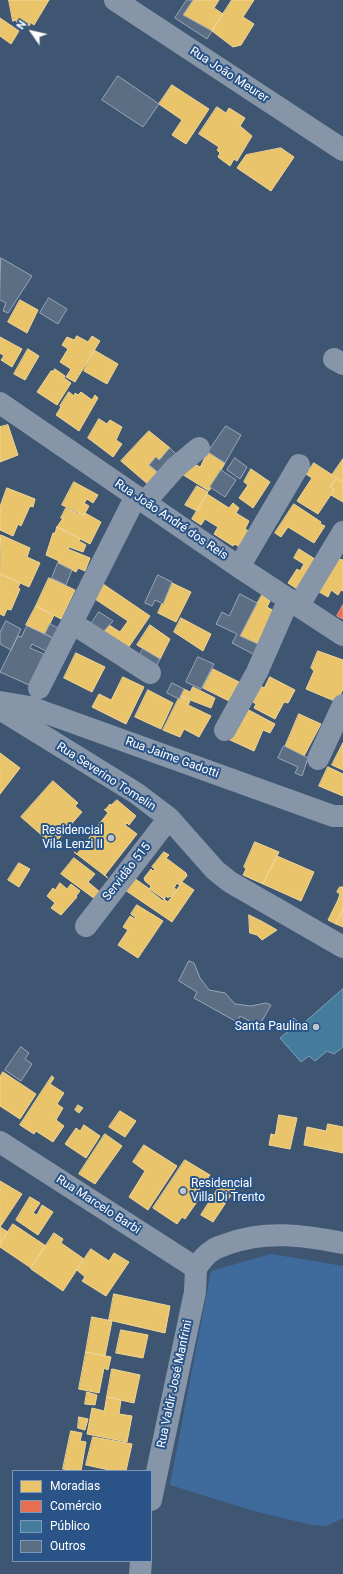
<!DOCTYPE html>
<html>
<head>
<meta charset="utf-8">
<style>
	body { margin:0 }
	#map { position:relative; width:343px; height:1574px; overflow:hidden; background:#3f5672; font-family:Roboto,sans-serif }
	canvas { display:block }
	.legend { position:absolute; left:12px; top:1470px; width:140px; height:92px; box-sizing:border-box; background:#2a5487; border:1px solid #7f98b7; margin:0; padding:5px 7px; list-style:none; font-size:12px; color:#fff }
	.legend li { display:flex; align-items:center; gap:8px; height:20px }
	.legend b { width:20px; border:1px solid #7f98b7 }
	.north { position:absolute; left:12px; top:12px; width:40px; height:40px; -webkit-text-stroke:3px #2a5487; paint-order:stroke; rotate:304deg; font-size:11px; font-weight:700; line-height:16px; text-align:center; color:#fff }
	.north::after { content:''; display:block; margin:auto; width:14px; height:18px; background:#fff; clip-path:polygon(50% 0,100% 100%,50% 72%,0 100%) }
</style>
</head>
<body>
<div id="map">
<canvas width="343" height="1574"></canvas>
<ul class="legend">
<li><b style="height:11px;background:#e9c46a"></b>Moradias</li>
<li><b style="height:11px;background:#e76f51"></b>Comércio</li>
<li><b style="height:11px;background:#457b9d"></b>Público</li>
<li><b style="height:11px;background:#5c6e84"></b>Outros</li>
</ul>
<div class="north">N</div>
</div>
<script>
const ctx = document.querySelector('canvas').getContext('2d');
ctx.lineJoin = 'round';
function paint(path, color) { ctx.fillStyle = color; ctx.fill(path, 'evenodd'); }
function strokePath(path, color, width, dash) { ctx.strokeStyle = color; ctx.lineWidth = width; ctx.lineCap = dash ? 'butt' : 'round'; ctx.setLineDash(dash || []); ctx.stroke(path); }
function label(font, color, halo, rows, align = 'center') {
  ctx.font = font + ' Roboto,sans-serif'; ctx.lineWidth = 4; ctx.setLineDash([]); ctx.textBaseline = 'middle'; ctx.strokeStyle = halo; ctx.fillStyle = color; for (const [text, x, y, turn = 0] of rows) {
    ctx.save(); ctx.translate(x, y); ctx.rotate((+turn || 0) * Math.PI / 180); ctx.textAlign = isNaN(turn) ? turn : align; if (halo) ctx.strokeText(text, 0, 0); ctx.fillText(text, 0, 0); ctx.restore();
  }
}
const green = new Path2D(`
	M271 1254 343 1266V1518L327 1526 312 1525 254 1511 170 1485 211 1271Z`);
const homes = new Path2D(`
	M9 0H49L34 25 30 22V25L18 28 16 20 13 21Z
	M193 0H219L214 8 223 14 212 31 183 15Z
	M232 0H254L243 17 254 24 241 45 233 47 212 31Z
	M0 18 19 31 11 44 0 36Z
	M172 85 209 109 186 144 172 135 182 120 159 104Z
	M217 107 226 113 229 108 245 118 240 126 252 136 237 161 234 159 230 166 218 157 220 153 217 150 219 147 199 134Z
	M281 148 294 157 271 191 237 168 246 155Z
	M20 300 38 310 27 333 8 322Z
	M77 336 88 342 92 336 100 341 75 382 66 377 71 369 60 362 68 349 62 345 67 337 74 340Z
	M0 337 22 349 12 367 1 360 4 356 0 353Z
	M28 349 39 356 25 380 14 374Z
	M94 350 118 364 107 384 84 371Z
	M55 369 65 376 64 378 71 383 57 405 37 392 51 371H53Z
	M69 392 74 396 75 393 78 395 81 392 92 400 95 395 98 398 79 431 56 415 61 407 60 406Z
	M99 419 107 424 110 420 122 427 116 440 122 444 113 457 88 438Z
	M8 425 18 455 0 462V427Z
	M149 431 170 448 159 460 156 457 149 465 160 474 150 486 121 461Z
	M208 452 225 463 209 491 177 471 191 462 200 467Z
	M343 459V482L332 475Z
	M314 463 337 478 330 487 334 490 318 514 297 501 312 478 306 474Z
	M251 469 270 482 253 508 239 498 248 485 244 482Z
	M337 478 343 482V502L331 495 334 490 330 487Z
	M74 482 98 495 93 503 87 499 84 503 89 506 84 515 62 505Z
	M197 486 208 492 197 511 185 505Z
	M7 488 35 499 33 507 30 506 21 526 18 524 13 536 0 530V507Z
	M207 494 229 508 233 503 239 508 236 513 249 521 245 529 249 531 239 547 235 544 233 546 214 534 218 527 205 519 201 525 192 519Z
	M294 504 321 522 320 524 325 526 314 543 288 527 281 537 275 533Z
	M66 508 79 514V513L84 515 85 513 101 522 90 544 57 527 63 518H61Z
	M57 527 74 535 80 539 79 541 86 545 83 552 69 547 68 549 90 558 85 571 78 568 76 572 58 563 59 561 46 555 53 533H55Z
	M1 535 30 548 27 557 40 563 29 587 0 574Z
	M299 549 318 561 300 591 288 583 297 569 300 571 304 564 294 558Z
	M339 559 343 560V591L341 590 338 595 331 590 328 597 314 589Z
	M0 574 20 583 18 588 20 589 11 610 7 609 4 616 0 614Z
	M49 578 75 590 61 619 36 606Z
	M172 583 191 592 176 622 158 613Z
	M103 584 150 616 128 648 103 632 109 625 120 632 128 621 95 599Z
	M262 595 270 601 267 607 274 611 258 644 240 636Z
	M36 606 54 615 45 634 26 625Z
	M181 618 211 634 203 651 174 632Z
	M150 625 170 639 160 659 137 645Z
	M318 651 343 660V689L337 702 306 689 314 671 311 668Z
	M76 653 105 667 92 692 64 678Z
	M213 669 243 684 231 702 203 688Z
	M123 677 144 687 126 724 92 707 99 694 111 700Z
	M270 677 295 690 288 703 284 702 275 719 254 708 256 704 253 702 261 686 264 688Z
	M193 687 215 698 211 708 180 696 184 689 190 692Z
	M148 690 173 703 161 729 135 717Z
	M180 696 190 701 188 705 211 716 199 737 184 729 180 737 163 730Z
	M243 707 275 724 270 733 263 730 254 751 228 739Z
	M299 714 321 724 304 756 285 747Z
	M343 743V770L332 765Z
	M0 753 20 768 0 794Z
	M328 767 343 774V796L319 786Z
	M53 781 78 803 75 806 82 812 53 845 21 817Z
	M117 800 136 816 129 825 127 823 125 825 137 834 105 875 108 878 74 852 77 854 85 844 83 842 85 844 92 834 89 831 93 833 100 823 99 822 100 823 108 813 104 809 105 810 110 804 111 805Z
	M255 842 279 852 263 884 243 875 246 869 244 867Z
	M164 852 169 855 166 858 186 873 187 876 179 885 177 883 174 888 177 890 172 897 170 896 168 898 166 896 163 901 149 890 151 886 145 881 144 878 151 869 153 871 155 869 152 867Z
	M277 856 314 872 301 901 263 884Z
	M74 858 95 874 88 882 100 892 95 899 61 874Z
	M19 863 30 869 19 887 8 880Z
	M134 878 168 902 182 882 194 890 172 922 125 890Z
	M60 883 67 889 71 884 80 891 76 896 77 897 61 915 51 908 55 903 47 896 53 888 55 890Z
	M340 887H343V909L336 924 328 920 338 900 340 894 337 892Z
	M137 905 163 921 138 958 118 945 128 930 123 927 130 916 135 919 136 918 131 914Z
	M343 909V927L336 924Z
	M249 915 263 922 277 930 262 940 257 935 250 933Z
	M3 1072 36 1094 20 1119 0 1106V1077Z
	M52 1076 54 1078 50 1084 64 1093 57 1104 63 1108 56 1120 64 1126 53 1142 36 1131 34 1134 20 1125Z
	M78 1105 83 1108 79 1113 75 1110Z
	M120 1111 136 1121 125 1137 109 1127Z
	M279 1115 297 1118 290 1149 269 1145 271 1134 275 1135Z
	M328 1124 343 1127V1153L304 1145 307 1127 326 1131Z
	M84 1125 100 1136 86 1158 65 1144 76 1128 80 1131Z
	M105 1134 122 1146 95 1184 79 1174Z
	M144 1145 177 1166 148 1210 129 1197 145 1171 133 1162Z
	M185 1160 210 1175 199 1190 203 1193 185 1219 182 1217 177 1224 153 1208Z
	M0 1181 22 1194 0 1227 8 1232 0 1244Z
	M223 1181 235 1189 213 1222 201 1215Z
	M30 1197 40 1203 33 1213 37 1215 42 1205 53 1212 38 1235 16 1220Z
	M13 1224 46 1246 31 1268 0 1247V1244Z
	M54 1233 63 1239 61 1243 84 1259 63 1291 31 1269Z
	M91 1249 109 1261 114 1253 129 1262 106 1296 82 1281 85 1277 77 1270Z
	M114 1294 170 1306 165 1333 109 1320Z
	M92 1317 112 1321 105 1356 86 1352Z
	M121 1330 148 1335 143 1358 116 1353Z
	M86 1352 111 1357 108 1370 104 1368 99 1393 79 1389Z
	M112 1369 140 1375 134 1403 107 1397Z
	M87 1392 97 1395 95 1405 85 1404Z
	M107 1397 121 1400 119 1414 132 1416 127 1442 87 1434 92 1408 104 1411Z
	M79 1417 88 1419 85 1430 78 1428Z
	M71 1431 82 1433 80 1441 86 1442 81 1471 63 1469Z
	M93 1437 132 1444 126 1471H114L86 1465Z`);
const shops = new Path2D(`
	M343 605V619L337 616Z`);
const public = new Path2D(`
	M343 989V1047L334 1054 327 1051 315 1061 309 1056 301 1062 280 1038 291 1029 288 1025 293 1022 291 1020 294 1018 301 1025Z`);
const building = new Path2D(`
	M187 0H193L183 15 212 31 207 39 175 18Z
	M118 76 159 104 143 127 102 100Z
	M1 258 32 276 8 313 3 311 6 303 0 300Z
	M49 298 67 309 58 324 40 313Z
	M226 426 241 435 225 463 208 452Z
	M170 448 177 455 160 474 149 465 156 457 159 460Z
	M235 458 247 467 240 479 227 470Z
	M221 470 236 480 225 497 210 487Z
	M58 563 72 570 66 585 52 578Z
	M158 575 172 582 163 604 155 600 152 606 145 603Z
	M240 594 257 603 240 636 260 645 255 655 232 643 237 634 216 624 222 612 229 616Z
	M99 612 113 621 103 632 91 624Z
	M6 621 21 629 11 650 0 644V633Z
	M50 624 60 629 55 639 45 634Z
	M27 626 53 638 46 651 32 644 30 648 44 654 29 685 0 672 18 636 21 637Z
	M143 649 160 659 156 667 139 656Z
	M198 657 214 664 201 689 186 682Z
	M172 683 184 689 179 699 167 693Z
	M284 746 308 758 302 776 295 773 298 767 278 758Z
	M189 961 194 963 200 978 209 990 225 993 235 1004 251 1006 266 1003 271 1005 259 1026 240 1016 237 1022 194 998 197 992 179 981Z
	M21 1047 29 1053 25 1059 32 1064 21 1081 5 1070Z`);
const minor = new Path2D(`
	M115 0 343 150
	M334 359 343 364
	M0 403 239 567 343 635
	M145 502 175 468 199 448
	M239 567 299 465
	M299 605 343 532
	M72 623 150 673
	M39 688 136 496
	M0 702 30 707 333 816H343
	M0 709 136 793 169 818 215 870 230 882 343 947
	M225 730 257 672 289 599
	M318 759 343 705
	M86 926 169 818
	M0 1142 196 1268
	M196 1268C201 1261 206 1254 213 1250 217 1247 223 1246 227 1244 266 1230 303 1235 343 1243
	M151 1500 195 1292 196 1268
	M140 1574 141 1561`);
const markers = [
	[111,838,4,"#bcc4ce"],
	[316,1027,4,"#bcc4ce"],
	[183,1191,4,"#bcc4ce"]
];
const streetNames = [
	["Rua João Meurer",229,75,33],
	["Rua João André dos Reis",171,520,34],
	["Rua Jaime Gadotti",172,758,20],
	["Rua Severino Tomelin",106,777,33],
	["Servidão 515",127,872,-52],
	["Rua Marcelo Barbi",98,1205,33],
	["Rua Valdir José Manfrini",175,1384,-78]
];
const poiNames = [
	["Residencial",103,831],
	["Vila Lenzi II",103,845],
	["Santa Paulina",308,1027],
	["Residencial",191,1184,"left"],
	["Villa Di Trento",191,1198,"left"]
];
paint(green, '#3f6b9c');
paint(homes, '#e9c46a');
strokePath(homes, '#f0d697', 1);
paint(shops, '#e76f51');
strokePath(shops, '#ee9a85', 1);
paint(public, '#457b9d');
strokePath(public, '#7da3ba', 1);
paint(building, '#5c6e84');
strokePath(building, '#99a6b6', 1);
strokePath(minor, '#8696a8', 22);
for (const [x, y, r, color] of markers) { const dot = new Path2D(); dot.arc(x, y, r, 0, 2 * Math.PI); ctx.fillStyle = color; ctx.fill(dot); strokePath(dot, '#2a5487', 1.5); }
label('12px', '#fff', '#2a5487', streetNames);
label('12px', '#fff', '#2a5487', poiNames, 'right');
</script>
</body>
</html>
